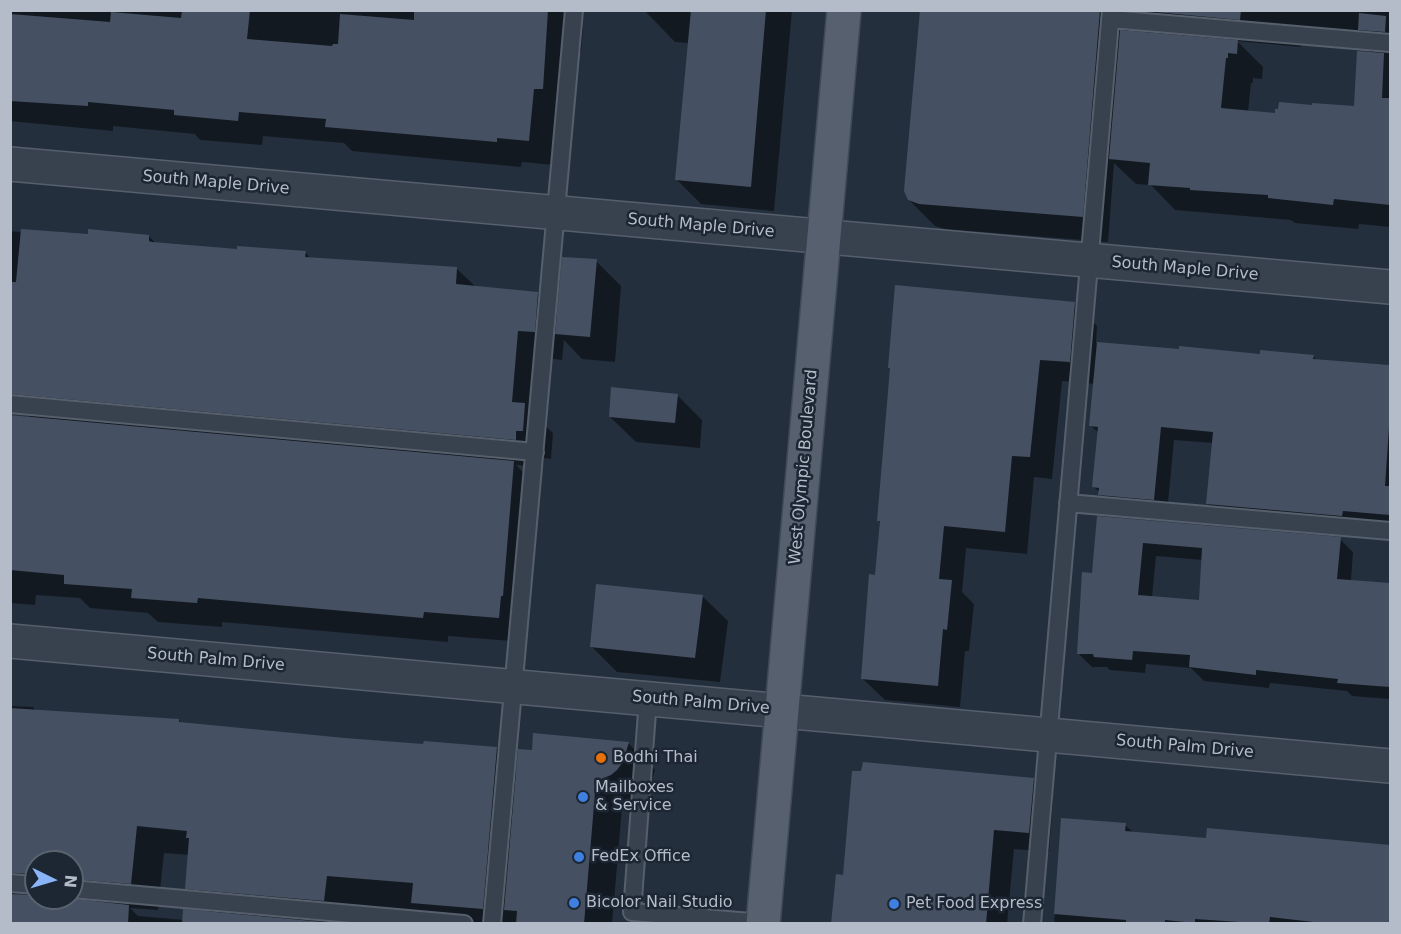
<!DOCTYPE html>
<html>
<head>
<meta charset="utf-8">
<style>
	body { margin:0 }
	#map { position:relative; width:1401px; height:934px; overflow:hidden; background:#242f3e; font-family:"DejaVu Sans",sans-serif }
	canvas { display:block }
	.frame { position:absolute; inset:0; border:12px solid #b4bcc9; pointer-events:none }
	.north { position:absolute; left:24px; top:850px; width:60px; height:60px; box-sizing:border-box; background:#1d2633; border:2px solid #59626f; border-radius:50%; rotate:95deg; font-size:16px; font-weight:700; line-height:24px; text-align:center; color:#b4bcc9 }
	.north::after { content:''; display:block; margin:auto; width:21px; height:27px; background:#8ab4f8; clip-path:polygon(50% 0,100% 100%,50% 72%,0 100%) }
</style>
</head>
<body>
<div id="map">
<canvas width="1401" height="934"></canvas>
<div class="frame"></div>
<div class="north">N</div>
</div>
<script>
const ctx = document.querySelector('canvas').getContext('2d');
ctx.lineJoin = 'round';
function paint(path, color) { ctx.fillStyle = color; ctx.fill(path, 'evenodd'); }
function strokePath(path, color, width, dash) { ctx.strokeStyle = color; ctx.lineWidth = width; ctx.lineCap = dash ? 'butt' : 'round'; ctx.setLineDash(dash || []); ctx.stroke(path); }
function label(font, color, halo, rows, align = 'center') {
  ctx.font = font + ' "DejaVu Sans",sans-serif'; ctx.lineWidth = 5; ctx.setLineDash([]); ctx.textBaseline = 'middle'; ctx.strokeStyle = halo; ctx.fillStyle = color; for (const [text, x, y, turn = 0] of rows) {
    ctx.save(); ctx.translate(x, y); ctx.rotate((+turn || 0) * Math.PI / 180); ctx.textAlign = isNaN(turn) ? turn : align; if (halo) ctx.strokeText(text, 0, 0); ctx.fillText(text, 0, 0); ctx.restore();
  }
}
const shadow = new Path2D(`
	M10 10H567L583 27 581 52H572L554 165 522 162 521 167 352 151 344 143 263 136 262 145 200 140 195 134 113 126V131L10 121Z
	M644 10H792L774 211 701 204 677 180 689 43 675 42Z
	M922 10H1390V227L1359 224 1358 229 1295 223 1291 220 1175 210 1151 185 1136 184 1114 163 1108 242 945 229 935 226 909 200ZM1133 25 1140 26 1148 34 1127 32ZM1302 26 1349 31 1371 53 1355 108 1276 114 1248 112 1251 83H1253V78L1262 79 1263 67 1237 41 1301 47Z
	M10 231 37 234 149 236 156 244 239 250 305 252 311 259 457 269 476 287 537 293 559 315 596 261 621 286 615 362 582 359 564 340 562 360 546 358 540 421 553 433 551 459 544 458 543 467 516 465 538 487 528 620H526L524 642 448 636V642L222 622V627L158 622 148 613 90 608 80 598 36 595 35 605 10 603V415L30 417 10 398Z
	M1075 303 1097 326 1096 343 1261 356H1313L1317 360 1390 365V527L1221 518 1208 504 1213 443 1174 440 1167 513 1114 508 1094 487 1099 433 1091 426 1095 384 1062 381 1052 479 1034 477 1027 554 966 548 962 592 974 604 969 651H965L960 707 885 700 862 678 877 576 881 523 878 520Z
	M677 395 702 420 700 448 636 442 610 417Z
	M1098 518 1340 539 1353 552 1351 581 1390 584V699L1352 696 1347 691 1270 683 1269 688 1204 681 1191 668 1146 664 1145 673 1110 670 1107 667H1092L1078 653 1093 574ZM1156 556 1203 560 1200 602 1152 597Z
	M702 596 728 621 720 682 617 672 592 647Z
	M10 706 33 707 36 711 179 720 182 724 425 746 497 748 518 770 533 751 628 743 655 770 649 789 638 802 622 808 612 924H10ZM164 853 190 855 187 888 212 914 184 920 138 916 130 908 158 910ZM36 862H72V898H36Z
	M863 773 1033 779 1053 799 1049 852 1014 849 1007 924H833L845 877Z
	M1062 820 1125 825 1134 833 1207 839 1386 846 1390 844V924H1054Z`);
const building = new Path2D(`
	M182 10H250L247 39 332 46 333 44H338L340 14 414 20V10H548L543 89H534L529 141 497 138V142L325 127 326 119 239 112 238 121 174 115V110L88 102V106L10 101V14L110 22 111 12 181 18Z
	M691 10H766L751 187 675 180Z
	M920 10H1100L1083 217 919 204 908 200 904 191Z
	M1134 10H1241L1240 20Z
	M1359 13 1386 16 1385 32 1358 30Z
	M1120 30 1238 40 1237 54 1228 53V58H1226L1221 108 1275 113V109H1278L1279 102 1312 105V103L1354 106 1357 51 1384 53 1382 98H1390V205L1334 199 1333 205 1268 198V195L1190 190V188L1148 185 1150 163 1109 159Z
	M21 229 88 234V229L149 235V241L152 242 237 249V246L306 251 305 257 457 267 456 284 538 292 535 332 518 331 512 402 525 403 523 431H516V440L10 394V282H16Z
	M562 257 597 259 590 337 555 334Z
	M895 285 1075 302 1070 362 1040 360 1030 457 1012 456 1005 532 944 526 939 579 952 580 947 630 943 629 938 686 861 679 869 574 875 575 880 521H877L890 368H888Z
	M1097 342 1179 349V346L1260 354V350L1314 355 1313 359 1390 365V413L1385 486H1390V515L1343 511 1342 516 1206 504 1213 432 1161 427 1154 500 1098 495 1099 488 1092 487 1098 427 1089 426Z
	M611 387 678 394 675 423 609 417Z
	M10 415 514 461 503 596H501L499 618 424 612 423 618 198 598 197 603 131 598 132 589 64 584V575L10 570Z
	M1097 516 1341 537 1337 579 1390 583V687L1337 683 1338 679 1256 670V675L1189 667 1190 655 1133 651 1132 660 1094 657 1093 654H1077L1082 572 1092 573ZM1143 543 1202 548 1199 600 1138 595Z
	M596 584 703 595 695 658 590 647Z
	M10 708 179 719V722L345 738 423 744 424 741 497 747 483 909 411 903 413 883 327 876 324 901 185 889 189 838H186L187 831 137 826 131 884 72 879V862H36V874L10 873Z
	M533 733 629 742 623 762 617 770 611 775 596 781 584 924H516L517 911 504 910 518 749 532 750Z
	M863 762 1034 778 1029 833 994 830 986 924H831L836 874 843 875 852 771H861Z
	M1061 818 1126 823 1125 831 1206 838 1207 828 1390 845V924H1331L1270 917 1269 924 1195 919V923L1165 920V924H1126V920L1054 914Z
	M10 894 36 895V898H67L129 905 128 924H10Z
	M183 909 323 922 322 924H182Z`);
const lane = new Path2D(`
	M1110 19 1390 43
	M10 404 535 452
	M1068 503 1390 531
	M648 699 632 912 763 923
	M10 883 36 885
	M72 889 464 924
	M492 924 574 10
	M1032 924 1111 10`);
const street = new Path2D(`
	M10 164 1390 287
	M10 641 1390 766`);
const primary = new Path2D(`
	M763 924 844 10`);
const markers = [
	[601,758,6,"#e8710a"],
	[583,797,6,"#3f7fe0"],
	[579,857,6,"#3f7fe0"],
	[574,903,6,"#3f7fe0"],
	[894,904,6,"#3f7fe0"]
];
const streetNames = [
	["South Maple Drive",216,183,5],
	["South Maple Drive",701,226,5],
	["South Maple Drive",1185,269,5],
	["West Olympic Boulevard",804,467,-85],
	["South Palm Drive",216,660,5],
	["South Palm Drive",701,703,5],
	["South Palm Drive",1185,747,5]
];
const poiNames = [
	["Bodhi Thai",613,758],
	["Mailboxes",595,788],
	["& Service",595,806],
	["FedEx Office",591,857],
	["Bicolor Nail Studio",586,903],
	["Pet Food Express",906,904]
];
paint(shadow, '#0007');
paint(building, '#455162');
strokePath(lane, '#565f6c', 20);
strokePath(street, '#565f6c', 36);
strokePath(primary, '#414a57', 36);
strokePath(lane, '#38414e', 16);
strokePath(street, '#38414e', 33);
strokePath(primary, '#56606e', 33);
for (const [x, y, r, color] of markers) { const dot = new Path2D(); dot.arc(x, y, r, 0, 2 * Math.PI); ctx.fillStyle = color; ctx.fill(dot); strokePath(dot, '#1d2633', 2); }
label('16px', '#b4bcc9', '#1d2633', streetNames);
label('16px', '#b4bcc9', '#1d2633', poiNames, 'left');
</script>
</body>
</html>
